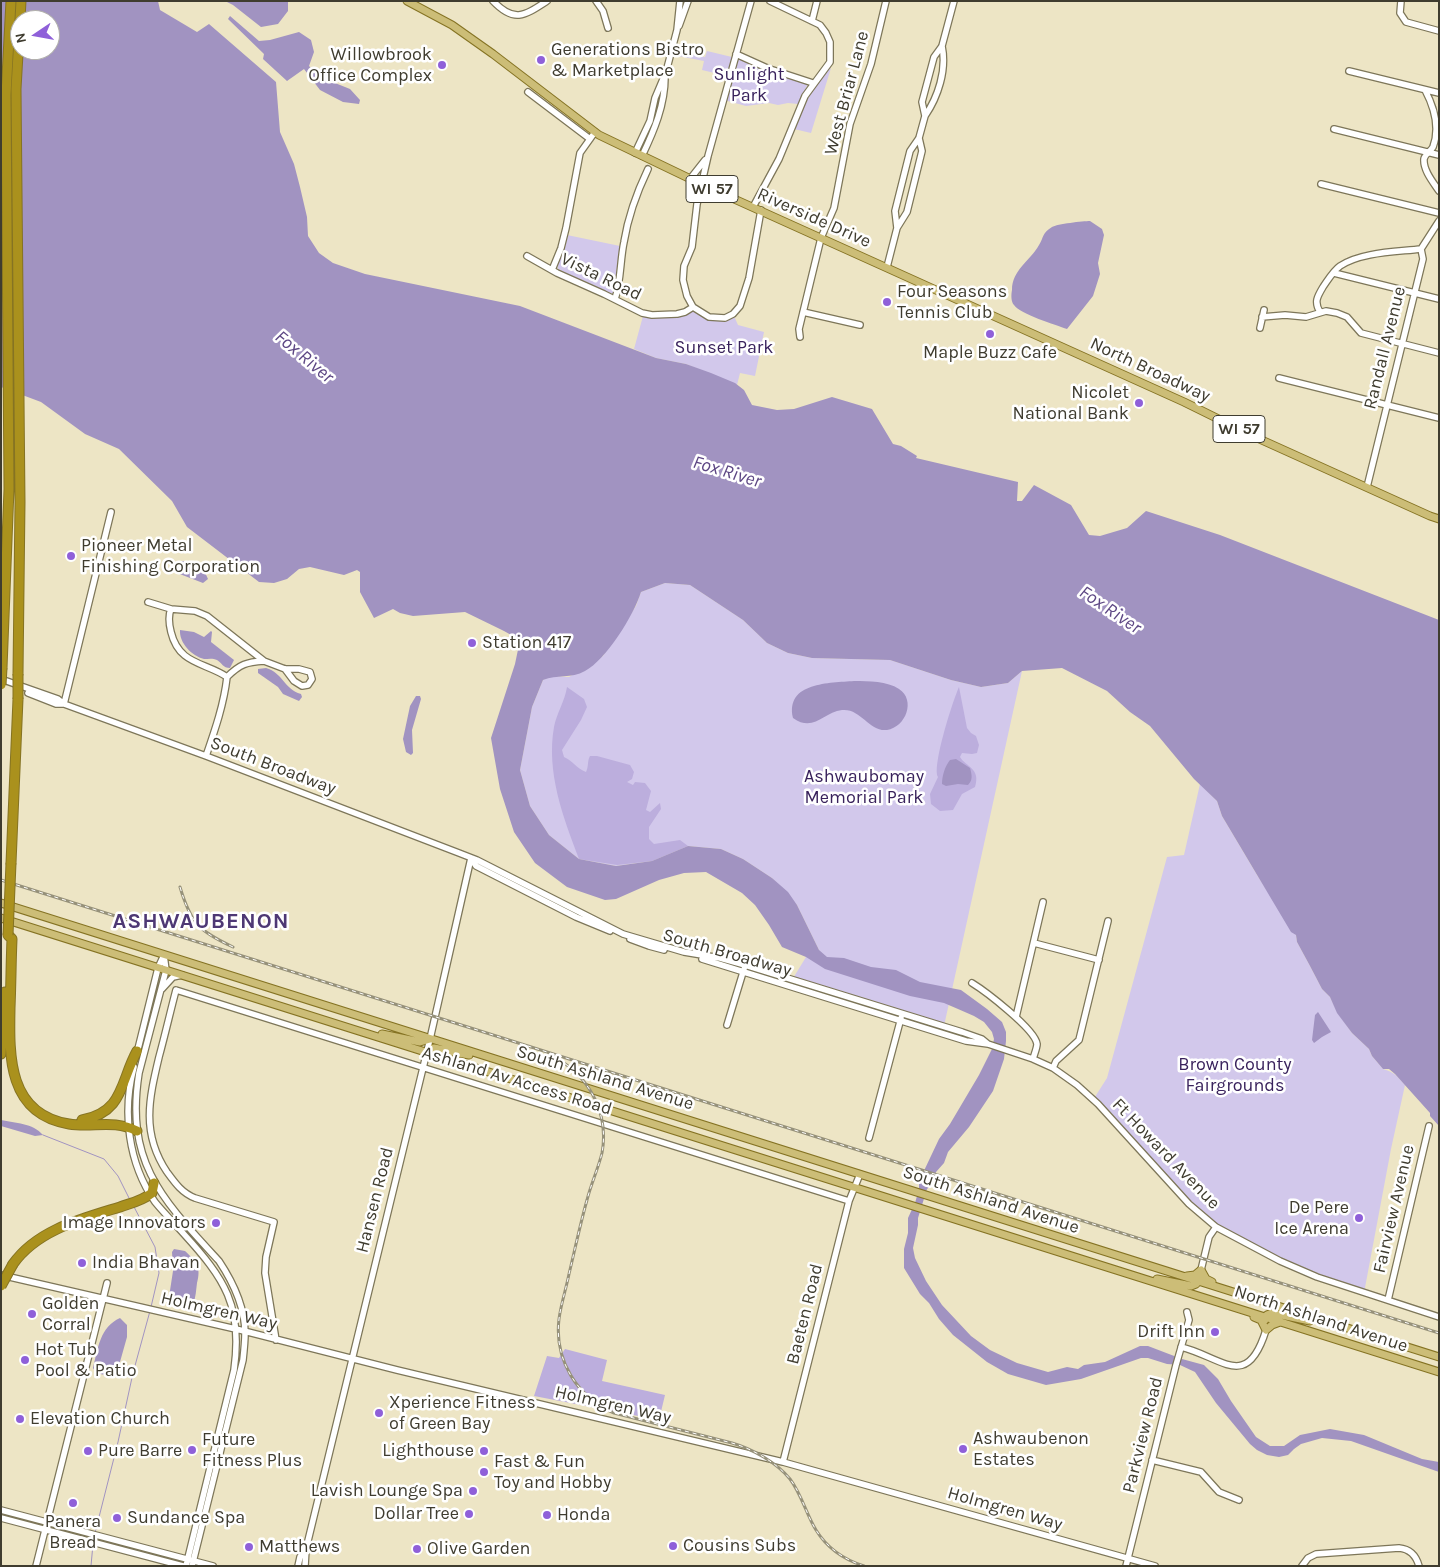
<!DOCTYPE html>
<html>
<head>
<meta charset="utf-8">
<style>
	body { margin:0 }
	#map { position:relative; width:1440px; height:1567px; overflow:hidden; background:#ede5c5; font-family:Karla,sans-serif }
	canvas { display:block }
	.frame { position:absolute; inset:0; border:2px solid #3f3c2f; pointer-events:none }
	.north { position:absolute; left:10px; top:10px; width:50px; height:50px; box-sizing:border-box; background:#fff; border:1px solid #b2b1ac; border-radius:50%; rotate:258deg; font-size:14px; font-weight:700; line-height:20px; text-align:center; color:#3f3c2f }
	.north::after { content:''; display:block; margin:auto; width:18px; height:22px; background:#8f60d9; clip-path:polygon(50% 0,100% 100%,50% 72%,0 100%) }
</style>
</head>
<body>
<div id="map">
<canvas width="1440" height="1567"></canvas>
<div class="frame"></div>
<div class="north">N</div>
</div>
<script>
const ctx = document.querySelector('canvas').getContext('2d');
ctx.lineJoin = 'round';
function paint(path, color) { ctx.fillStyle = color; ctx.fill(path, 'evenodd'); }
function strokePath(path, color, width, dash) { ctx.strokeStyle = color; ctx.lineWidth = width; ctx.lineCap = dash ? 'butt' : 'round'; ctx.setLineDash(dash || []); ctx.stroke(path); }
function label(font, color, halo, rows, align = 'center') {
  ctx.font = font + ' Karla,sans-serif'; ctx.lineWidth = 5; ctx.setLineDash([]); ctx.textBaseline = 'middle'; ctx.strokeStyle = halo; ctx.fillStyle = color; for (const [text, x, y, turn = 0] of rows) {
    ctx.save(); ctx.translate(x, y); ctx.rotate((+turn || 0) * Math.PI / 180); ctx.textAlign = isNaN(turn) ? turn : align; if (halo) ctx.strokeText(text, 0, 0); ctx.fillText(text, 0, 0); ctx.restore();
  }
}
const green = new Path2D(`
	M674 50 705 57 707 51 732 57 727 76 702 70 704 61 673 55Z
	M736 57 765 70 808 84 798 104 788 103 778 105 769 103 746 106 724 100Z
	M831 68 811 133 794 129C801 105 812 83 831 68Z
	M567 235 620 246 613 294 578 280 558 269 557 265Z
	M692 311C709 320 715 324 734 316L738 325 764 332 755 376 740 373 737 385 686 364 656 358 634 349 643 316Z
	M665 583 690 585 743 620 767 643 788 653 812 658 890 660 951 680 981 687 1008 683 1022 671 944 1026 792 980 806 957 819 950 797 905 772 878 743 859 721 849 688 846 652 861 616 866 579 859 549 835 530 806 520 770 532 707 543 680 551 676 569 677 603 656 636 606 641 592Z
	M1200 784 1217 801 1222 816 1257 875 1296 935 1297 942 1310 966 1322 989 1330 997 1338 1013 1352 1033 1369 1049 1372 1056 1383 1069C1394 1072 1397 1076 1405 1085L1391 1149 1364 1293 1317 1277 1216 1227 1197 1212 1093 1100 1107 1078 1167 857 1184 855Z`);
const forest = new Path2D(`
	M567 687 584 699 587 707 581 720 562 750 564 757C572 760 577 769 586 772 589 766 587 761 590 756H597L630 765 634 772 632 779 627 782 633 785 635 782 645 783 651 791 646 810 650 812 660 803 661 809 649 827V839L654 844 680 840 688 846 652 861 617 865 579 859C563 817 546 772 554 727 557 712 565 701 567 687Z
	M959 687 967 728 971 733 976 736 979 745 977 753 972 754 962 753 960 757C966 767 981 768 975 787L962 794 953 810 940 811 931 804 930 794 938 777C932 766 953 700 959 687Z
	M565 1349 607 1360 602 1381 665 1395 659 1420 534 1396 547 1356 559 1358Z`);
const water = new Path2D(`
	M1 1H158L160 10 197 32 209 24 276 82 280 132 294 164 300 187 307 217 308 236 319 253 333 263 365 274 520 306 656 358 686 364 711 373 735 383 744 390 752 405 777 410 794 409 832 397 872 409 893 444 901 446 917 456 916 458 1018 482 1017 501H1022L1034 485 1071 505 1089 535 1100 536 1127 528 1146 511 1220 535 1439 620V1126L1430 1116V1113L1395 1074 1389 1069H1383L1372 1056 1369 1049 1352 1033 1337 1013 1330 997 1322 989 1310 966 1297 942 1296 935 1291 932 1222 816 1217 801 1194 779 1150 726 1130 712 1107 691 1062 668 1022 671 1008 683 981 687 951 680 890 660 812 658 788 653 767 643 743 620 690 585 665 583 641 592C634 615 606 660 585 671 571 679 557 674 543 680L532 707 520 770 530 806 549 835 579 859 616 866 652 861 688 846 721 849 743 859 772 878 788 892 797 905 819 950 827 957 844 958 871 967 896 970 920 982 961 990 987 1009 1002 1022 1006 1032V1041L1004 1059 993 1091 969 1127 948 1152 944 1163 936 1172 934 1178 935 1182 927 1189 918 1218V1225L913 1248 915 1258 926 1281 942 1305 971 1336 990 1350 1017 1363 1048 1372 1067 1367 1078 1369 1084 1365 1105 1362 1140 1346H1148L1182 1359 1204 1365 1218 1379 1231 1401 1256 1437 1270 1446H1284L1300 1435 1330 1429 1364 1435 1422 1459 1439 1462V1472L1351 1441 1322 1438 1301 1444 1294 1449 1288 1455 1279 1457 1267 1455 1257 1450 1250 1444 1216 1403 1195 1372 1180 1365 1167 1364 1148 1358H1141L1081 1379 1046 1385 1008 1374 987 1362 953 1335 939 1319 929 1303 920 1294 904 1268V1249L908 1233V1218L915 1203 919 1189V1178L922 1175 939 1139 950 1124 979 1075 992 1049 994 1039 992 1032 984 1022 974 1016 958 1009 944 1003 910 996 825 969 806 957 782 947 769 925 755 905 742 893 706 872 684 873 659 880 616 899 605 900 567 887 535 863 514 832 500 789 491 738 515 664 520 640 504 631 465 612 413 616 400 613 393 609 374 618 360 592V572L357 570 344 575 310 567 299 569 287 579 274 583 259 582 187 527 172 501 119 449 85 434 41 402 1 387ZM20 20H50V50H20Z
	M225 1H288V11L278 24 261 27 233 5Z
	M230 16 259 41 270 40 299 32 311 40 314 52 309 66 320 77 350 89 360 100 359 104 343 102 320 90 304 69 287 81 263 59 264 54 228 19Z
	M1090 221 1102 229 1104 235 1098 263 1100 274 1093 296 1067 329C1056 325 1020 314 1014 305 1011 302 1011 295 1012 290 1012 270 1030 261 1039 245 1044 237 1042 233 1052 227 1057 224 1083 221 1090 221Z
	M179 561C191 560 204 567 208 579L203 583 172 571Z
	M180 630 194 632 204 637 211 631 212 632 211 642 234 660 230 668C223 668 222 663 217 660 213 658 208 659 204 659 192 656 179 643 180 630Z
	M266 668C283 673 284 689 301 694L302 697 299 701 283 694 278 687 258 673V669Z
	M854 681C869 681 887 681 899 689 916 700 906 727 887 730 869 732 861 708 842 710 823 712 814 733 793 718 785 682 830 683 854 681Z
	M416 696H420L421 699 412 730 413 753 411 755 406 752 403 739 410 706Z
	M956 759 970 768C972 775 973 780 968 785L958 784 946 786 942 784C942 776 945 766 950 760Z
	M1318 1012 1331 1032 1322 1037 1314 1043 1312 1040 1315 1015Z
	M1 1120C15 1123 33 1123 43 1135L35 1136 1 1126Z
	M174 1249 185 1251C197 1262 201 1267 197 1283 196 1290 196 1297 193 1304L190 1305 172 1301 169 1297 173 1271 172 1252Z
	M120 1318 127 1325V1337L118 1369 105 1375 96 1373 93 1368C98 1348 100 1327 120 1318Z`);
const stream = new Path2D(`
	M43 1135 104 1159 118 1176 130 1200
	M133 1205 155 1247 159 1273 151 1307
	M95 1533 118 1442 133 1373 150 1311
	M91 1566 93 1544`);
const minor = new Path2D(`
	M493 1C514 23 524 16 547 1
	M596 1 603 11 608 28
	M751 1 708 156 697 204 692 247 684 266 683 280 687 296 693 307 709 317 725 318 733 314 740 306 749 278 761 210
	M1401 1 1400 13 1406 22 1439 31
	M812 21 817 1
	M679 26 688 1
	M736 54 767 68 813 83
	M1349 71 1439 93
	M1425 90C1434 107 1440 128 1433 147 1431 151 1425 154 1424 159 1423 170 1433 182 1439 191
	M528 92 590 139
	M925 116C938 97 947 70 942 46
	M1334 129 1439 155
	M635 153 650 121 655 98 666 72 677 30 680 1
	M642 156C654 131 665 105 665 77
	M690 179 705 160
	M1321 184 1439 213
	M753 207 779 159 805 96 830 62V42L826 33 820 25 770 1
	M897 228 907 212 922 151 919 138
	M527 256 557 273 604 294 642 313 652 315 677 314 685 312 693 307
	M887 267 897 228 895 211 910 151 919 138 925 116 922 102 934 57 942 46 954 1
	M552 270 561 248 566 228 580 153 595 132
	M1334 273 1439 299
	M615 299C621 282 620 261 624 242 628 217 637 192 648 169
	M803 312 860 325
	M1320 312C1314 302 1317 297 1323 287 1328 280 1333 271 1340 266 1361 252 1396 252 1421 249
	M1262 317 1285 315 1306 317 1326 311 1337 313 1347 317 1361 333 1439 353
	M1260 328 1264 310
	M800 337 799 329 821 238 834 208 850 124 871 64 886 1
	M1279 378 1439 418
	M1367 487 1423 259 1421 249 1439 221
	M148 602 171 609
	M171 609 195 611 207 616 264 661C247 662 240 664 227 677 205 662 179 665 171 632 169 624 168 616 171 609Z
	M264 661 285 669H299L310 672 312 679 308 685 302 686 294 681 285 669
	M1 679 58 699 64 704 206 756 459 853 477 860 623 934 684 952 720 958 745 965 962 1032 982 1039 988 1044
	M28 693 56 704H64
	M64 704 111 512
	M206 756C215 730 224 704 227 677
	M471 858 476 866 576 917 610 931
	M630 939 649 946 664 950
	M1034 943 1099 960
	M164 955 166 970 139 1073C125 1163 162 1199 219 1261 233 1282 245 1308 245 1333 245 1342 244 1351 243 1360L192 1566
	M702 959 966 1041 988 1044 1033 1059
	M972 983C985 991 1035 1029 1037 1044 1037 1048 1034 1055 1033 1059L1053 1068 1077 1085 1098 1104 1189 1204 1216 1227 1280 1261 1317 1277 1439 1317
	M162 989 173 977 182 975
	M1016 1017 1043 902
	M727 1025 744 969
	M137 1053 158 968 164 955
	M134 1067C122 1112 128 1163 155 1202 164 1213 174 1223 183 1233 225 1279 243 1306 234 1370L186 1566
	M1053 1068 1056 1061 1079 1040 1108 921
	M869 1138 901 1018
	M1201 1270 1209 1237 1216 1227
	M1 1275 240 1330 397 1370 783 1462 1155 1566
	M1388 1300 1429 1126
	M276 1340 265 1273 266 1257 274 1222 195 1198C182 1193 175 1183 167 1172 141 1133 149 1099 159 1057 165 1035 170 1013 176 990L849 1201
	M1181 1347C1222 1357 1247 1392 1266 1330
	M1152 1460 1201 1472 1219 1492 1239 1500
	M783 1462 849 1201 860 1174
	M1 1510 213 1566
	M1 1518 183 1566
	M36 1566 107 1283
	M298 1566 300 1557 306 1549
	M305 1566 306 1549 430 1039 471 858
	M1126 1566 1176 1365 1189 1320 1187 1312
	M1302 1566 1308 1558 1316 1554 1399 1548C1410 1549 1416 1555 1419 1566`);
const major = new Path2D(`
	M407 1 452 25 493 54 599 135 701 184 1184 402 1255 437 1430 516 1439 519
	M1 903 1439 1357
	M1 918 1439 1372
	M382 1034 420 1042 430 1039
	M426 1052 434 1048 469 1055
	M1187 1276 1195 1275 1201 1270 1206 1279 1212 1282
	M1157 1279 1191 1286 1196 1284 1200 1279
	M1254 1317 1261 1320 1266 1330 1272 1325 1280 1322
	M1265 1320 1267 1315 1272 1313 1310 1321`);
const highway = new Path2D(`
	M2 668 9 489 6 95 11 1
	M18 674 20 502 16 89 21 1
	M11 863 18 699
	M8 935 12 939C11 962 11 985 10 1008 9 1057 8 1114 69 1124 93 1128 113 1119 137 1131
	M1 1054 5 992
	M82 1120C124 1112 120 1082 137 1051
	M13 1264C37 1230 81 1219 120 1207 131 1203 142 1201 152 1193L154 1183`);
const rail = new Path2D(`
	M1 880 1439 1333
	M180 887C191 924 199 931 233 947
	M558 1059C591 1079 609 1115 602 1153 598 1169 591 1184 587 1200 580 1225 575 1249 569 1274 566 1289 561 1304 559 1319 554 1360 577 1397 614 1413L732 1443C753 1449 777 1463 790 1479 802 1495 806 1514 816 1530 827 1548 845 1560 864 1566`);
const highwayBridge = new Path2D(`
	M1 685 2 668
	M18 699V674
	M8 935 11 863
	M1 1286 13 1264`);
const markers = [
	[541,60,5,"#8f60d9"],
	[442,65,5,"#8f60d9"],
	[887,302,5,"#8f60d9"],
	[990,334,5,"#8f60d9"],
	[1139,403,5,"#8f60d9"],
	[71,556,5,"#8f60d9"],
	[472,643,5,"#8f60d9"],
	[1359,1218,5,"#8f60d9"],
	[216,1223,5,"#8f60d9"],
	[82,1263,5,"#8f60d9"],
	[32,1314,5,"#8f60d9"],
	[1215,1332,5,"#8f60d9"],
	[25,1360,5,"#8f60d9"],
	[379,1413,5,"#8f60d9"],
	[20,1419,5,"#8f60d9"],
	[963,1449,5,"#8f60d9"],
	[192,1450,5,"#8f60d9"],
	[88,1451,5,"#8f60d9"],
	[484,1451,5,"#8f60d9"],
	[484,1472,5,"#8f60d9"],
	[473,1491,5,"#8f60d9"],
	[73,1503,5,"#8f60d9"],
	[469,1514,5,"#8f60d9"],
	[547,1515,5,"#8f60d9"],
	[117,1518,5,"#8f60d9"],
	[673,1546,5,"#8f60d9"],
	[249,1547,5,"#8f60d9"],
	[417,1549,5,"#8f60d9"]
];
const shields = [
	[712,189,52],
	[1239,429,52]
];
const shieldNames = [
	["WI 57",712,189],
	["WI 57",1239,429]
];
const poiNames = [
	["Generations Bistro",551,50],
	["& Marketplace",551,71],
	["Willowbrook",432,55,"right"],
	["Office Complex",432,76,"right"],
	["Four Seasons",897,292],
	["Tennis Club",897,313],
	["Maple Buzz Cafe",990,353,"center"],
	["Nicolet",1129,393,"right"],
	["National Bank",1129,414,"right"],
	["Pioneer Metal",81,546],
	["Finishing Corporation",81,567],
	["Station 417",482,643],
	["De Pere",1349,1208,"right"],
	["Ice Arena",1349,1229,"right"],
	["Image Innovators",206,1223,"right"],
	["India Bhavan",92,1263],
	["Golden",42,1304],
	["Corral",42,1325],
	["Drift Inn",1205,1332,"right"],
	["Hot Tub",35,1350],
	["Pool & Patio",35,1371],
	["Xperience Fitness",389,1403],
	["of Green Bay",389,1424],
	["Elevation Church",30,1419],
	["Ashwaubenon",973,1439],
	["Estates",973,1460],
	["Future",202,1440],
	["Fitness Plus",202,1461],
	["Pure Barre",98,1451],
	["Lighthouse",474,1451,"right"],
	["Fast & Fun",494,1462],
	["Toy and Hobby",494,1483],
	["Lavish Lounge Spa",463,1491,"right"],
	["Dollar Tree",459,1514,"right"],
	["Honda",557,1515],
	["Sundance Spa",127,1518],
	["Panera",73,1522,"center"],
	["Bread",73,1543,"center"],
	["Cousins Subs",683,1546],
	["Matthews",259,1547],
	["Olive Garden",427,1549]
];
const parkNames = [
	["Sunlight",749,75],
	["Park",749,96],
	["Sunset Park",724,348],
	["Ashwaubomay",864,777],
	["Memorial Park",864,798],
	["Brown County",1235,1065],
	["Fairgrounds",1235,1086]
];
const streetNames = [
	["West Briar Lane",847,93,-75],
	["Riverside Drive",814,218,24],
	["Vista Road",601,277,26],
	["Randall Avenue",1385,348,-76],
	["North Broadway",1150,370,25],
	["South Broadway",273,766,21],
	["South Broadway",727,953,16],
	["South Ashland Avenue",605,1078,17],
	["Ashland Av Access Road",517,1081,17],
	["Ft Howard Avenue",1166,1154,46],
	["Hansen Road",375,1200,-76],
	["South Ashland Avenue",991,1200,18],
	["Fairview Avenue",1394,1209,-77],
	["Holmgren Way",219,1311,13],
	["Baeten Road",805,1314,-76],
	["North Ashland Avenue",1321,1319,18],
	["Holmgren Way",613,1405,13],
	["Parkview Road",1143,1435,-76],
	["Holmgren Way",1005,1509,16]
];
const waterNames = [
	["Fox River",304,357,40],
	["Fox River",727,472,17],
	["Fox River",1110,610,34]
];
const districtNames = [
	["ASHWAUBENON",201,922]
];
paint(green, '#d2c8eb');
paint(forest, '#bcaedd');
paint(water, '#a193c1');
strokePath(stream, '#a193c1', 1);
strokePath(minor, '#7d7659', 8);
strokePath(major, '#857323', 9);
strokePath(highway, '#857323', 11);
strokePath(minor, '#fff', 5.5);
strokePath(major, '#ccbd77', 7);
strokePath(highway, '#aa911d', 9);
strokePath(rail, '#96917a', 3);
strokePath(rail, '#fff', 1, [4]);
strokePath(highwayBridge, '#857323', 11, []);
strokePath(highwayBridge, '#aa911d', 9);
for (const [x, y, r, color] of markers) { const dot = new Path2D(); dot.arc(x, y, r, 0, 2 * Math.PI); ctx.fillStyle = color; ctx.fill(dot); strokePath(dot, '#fff', 2); }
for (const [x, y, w] of shields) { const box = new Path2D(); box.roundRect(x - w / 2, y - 13.5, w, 27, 4); ctx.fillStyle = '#fff'; ctx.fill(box); strokePath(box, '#3f3c2f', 1); }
label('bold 16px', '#3f3c2f', null, shieldNames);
label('18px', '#3f3c2f', '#fff', poiNames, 'left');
label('18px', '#39225c', '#fff', parkNames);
label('18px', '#3f3c2f', '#fff', streetNames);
label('italic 19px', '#5d4784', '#fff', waterNames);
ctx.letterSpacing = '1px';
label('bold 22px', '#4e3874', '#fff', districtNames);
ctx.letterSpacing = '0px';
</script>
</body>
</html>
